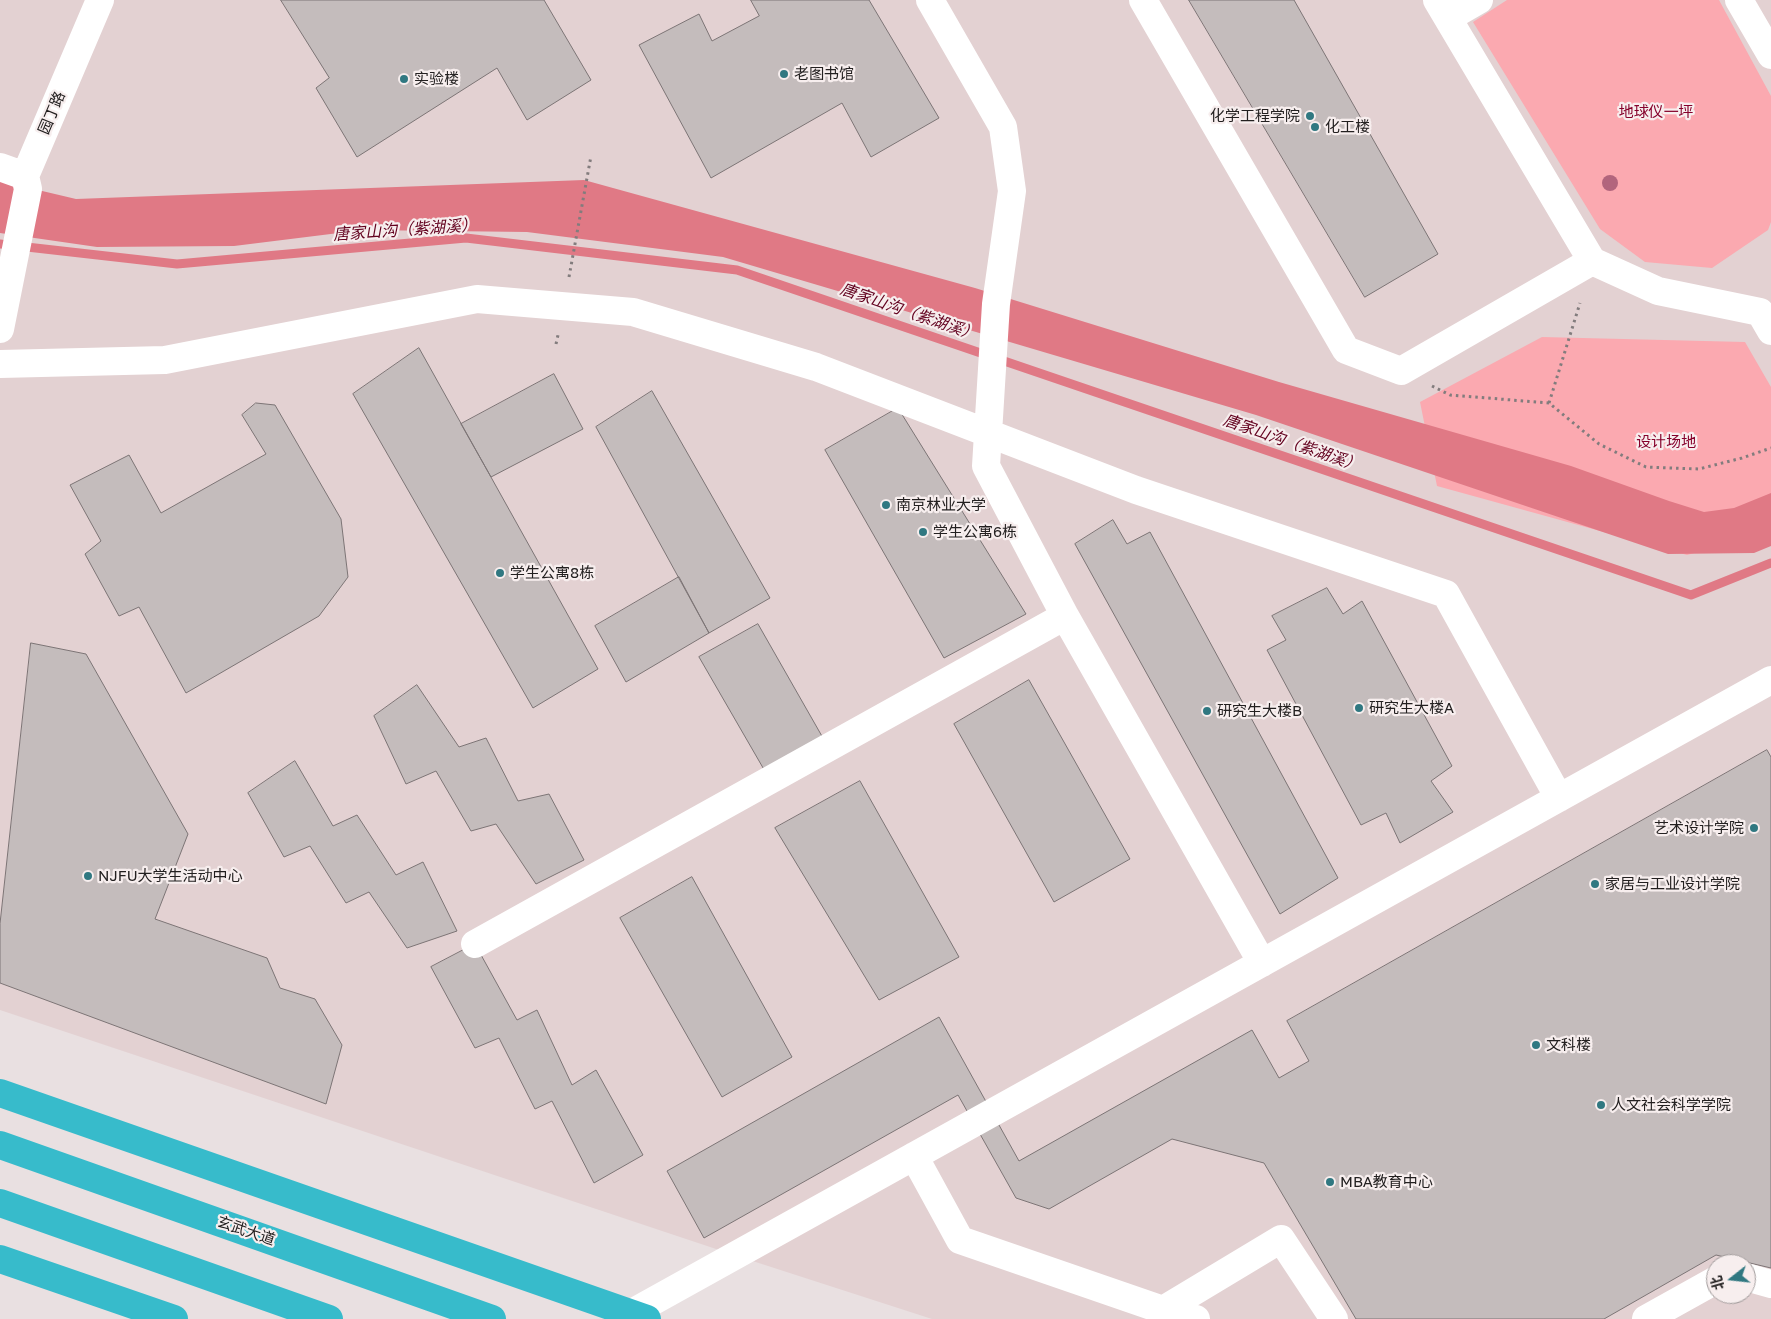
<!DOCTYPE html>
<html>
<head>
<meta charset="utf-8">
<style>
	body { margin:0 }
	#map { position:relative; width:1771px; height:1319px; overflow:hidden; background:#e9e0e1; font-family:"Golos Text","Noto Sans SC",sans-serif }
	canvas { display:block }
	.north { position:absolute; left:1706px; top:1254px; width:50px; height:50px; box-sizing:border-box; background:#f7eeee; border:1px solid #a29c9c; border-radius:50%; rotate:254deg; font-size:14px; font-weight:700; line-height:20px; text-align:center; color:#232020 }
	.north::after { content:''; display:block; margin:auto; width:18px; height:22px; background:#307881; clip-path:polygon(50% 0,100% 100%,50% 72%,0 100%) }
</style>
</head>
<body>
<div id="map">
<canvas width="1771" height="1319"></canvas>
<div class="north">北</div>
</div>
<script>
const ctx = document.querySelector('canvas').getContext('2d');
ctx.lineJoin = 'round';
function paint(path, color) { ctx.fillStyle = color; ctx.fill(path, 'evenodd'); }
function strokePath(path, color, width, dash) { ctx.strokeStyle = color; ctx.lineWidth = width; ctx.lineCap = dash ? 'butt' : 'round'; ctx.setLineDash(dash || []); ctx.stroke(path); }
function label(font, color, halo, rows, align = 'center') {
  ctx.font = font + ' "Golos Text","Noto Sans SC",sans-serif'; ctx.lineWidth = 4.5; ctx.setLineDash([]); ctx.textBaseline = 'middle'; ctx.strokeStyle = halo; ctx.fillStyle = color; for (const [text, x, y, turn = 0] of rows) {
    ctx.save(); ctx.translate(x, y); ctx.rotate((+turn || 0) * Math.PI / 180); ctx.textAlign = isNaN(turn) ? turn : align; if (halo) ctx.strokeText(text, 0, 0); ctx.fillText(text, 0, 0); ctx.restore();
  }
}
const built = new Path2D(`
	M0 0H1771V1319H932L734 1255 0 1010ZM1716 1264H1746V1294H1716Z`);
const green = new Path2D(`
	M1507 0H1719L1771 96V222L1768 230 1712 268 1645 262 1600 229 1473 22Z
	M1542 337 1745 342 1771 387V532L1687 555 1437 486 1420 402Z`);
const water = new Path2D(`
	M584 180 975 288 1279 382 1571 466 1669 501 1704 512 1734 508 1771 493V546L1754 553 1668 554 1256 415 723 257 527 232 363 230 234 246 97 247 0 233V181L76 199Z`);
const stream = new Path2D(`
	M0 244 177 264 466 238 737 270 1691 595 1771 563`);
const building = new Path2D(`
	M281 0H544L591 80 527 120 497 68 357 157 316 88 329 78Z
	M751 0H869L939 118 871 157 842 103 711 178 639 45 699 14 712 41 759 16Z
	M1189 0H1294L1438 254 1365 297Z
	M419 348 598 669 533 708 353 394Z
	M554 374 583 429 491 477 461 424Z
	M652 391 770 598 709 633 596 427Z
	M256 403 275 405 341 519 348 577 319 616 186 693 139 607 119 616 85 554 101 541 70 485 129 455 161 513 266 454 242 415Z
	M898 408 1026 614 944 658 825 450Z
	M1113 520 1127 544 1150 532 1338 878 1280 914 1075 544Z
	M679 577 709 633 626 682 595 626Z
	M1327 588 1343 614 1362 601 1452 766 1431 781 1453 812 1400 843 1386 813 1361 825 1267 650 1286 640 1272 616Z
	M758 624 823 738 766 773 699 657Z
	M31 643 86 654 188 834 155 919 267 958 280 988 315 999 342 1045 326 1104 0 983V924Z
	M1029 680 1130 859 1054 902 954 724Z
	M417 685 459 747 486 738 518 801 549 794 584 860 536 884 496 824 471 831 436 771 406 784 374 716Z
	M1767 750 1771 757V1268L1716 1255 1604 1319H1356L1264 1163 1172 1139 1049 1209 1016 1198 958 1095 704 1238 667 1171 939 1017 1019 1161 1252 1030 1279 1078 1309 1061 1287 1021Z
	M295 761 333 826 357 815 396 875 423 862 457 931 407 948 369 892 346 903 310 846 284 857 248 793Z
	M860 781 959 957 879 1000 775 828Z
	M692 877 792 1057 722 1097 620 918Z
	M475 944 517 1020 537 1010 572 1085 596 1070 643 1155 594 1183 552 1101 535 1109 499 1038 475 1048 431 967Z`);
const path = new Path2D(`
	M569 277 591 156
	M556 344 558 335
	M1432 386 1450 395 1549 403 1599 444 1646 467 1699 469 1742 458 1771 448
	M1549 403 1580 303`);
const minor = new Path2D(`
	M930 0 1003 127 1012 191 996 304 986 466 1065 616
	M1143 0 1346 350 1401 371 1592 261
	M1437 0 1592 261 1658 291 1760 312 1771 331
	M1739 0 1771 55
	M1448 18 1479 0
	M0 167 25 176
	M0 329 28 189 25 176 100 0
	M0 364 165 360 477 299 633 312 816 367 1136 490 1446 594 1559 798
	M475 944 1065 616 1262 963
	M914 1156 960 1240 1163 1310 1196 1319
	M1746 1277 1771 1284
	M1163 1310 1281 1239 1334 1319
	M630 1314 1771 680
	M1646 1319 1716 1280`);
const highway = new Path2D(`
	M0 1093 647 1319
	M0 1145 492 1319
	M0 1203 329 1319
	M0 1259 174 1319`);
const trees = [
	[1610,183]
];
const markers = [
	[784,74,5,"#307881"],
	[404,79,5,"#307881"],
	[1310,116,5,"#307881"],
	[1315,127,5,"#307881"],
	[886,505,5,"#307881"],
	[923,532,5,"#307881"],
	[500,573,5,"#307881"],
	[1359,708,5,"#307881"],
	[1207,711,5,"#307881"],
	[1754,828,5,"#307881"],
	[88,876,5,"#307881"],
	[1595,884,5,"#307881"],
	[1536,1045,5,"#307881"],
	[1601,1105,5,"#307881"],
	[1330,1182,5,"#307881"]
];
const poiNames = [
	["老图书馆",794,74],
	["实验楼",414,79],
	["化学工程学院",1300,116,"right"],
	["化工楼",1325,127],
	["南京林业大学",896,505],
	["学生公寓6栋",933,532],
	["学生公寓8栋",510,573],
	["研究生大楼A",1369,708],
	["研究生大楼B",1217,711],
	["艺术设计学院",1744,828,"right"],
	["NJFU大学生活动中心",98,876],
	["家居与工业设计学院",1605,884],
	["文科楼",1546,1045],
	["人文社会科学学院",1611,1105],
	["MBA教育中心",1340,1182]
];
const parkNames = [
	["地球仪一坪",1656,112],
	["设计场地",1666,442]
];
const streetNames = [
	["园丁路",52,113,-67],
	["玄武大道",246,1231,19]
];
const waterNames = [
	["唐家山沟（紫湖溪）",405,230,-4],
	["唐家山沟（紫湖溪）",909,312,19],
	["唐家山沟（紫湖溪）",1292,443,19]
];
paint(built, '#e3d1d2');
paint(green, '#fba9b0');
paint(water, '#e07985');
strokePath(stream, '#e07985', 9);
paint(building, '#c4bcbc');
strokePath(building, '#7d7576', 1);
strokePath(path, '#827c7d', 3, [2.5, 4]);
strokePath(minor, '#fff', 28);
strokePath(highway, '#37bbcb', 28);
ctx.fillStyle = '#b2657d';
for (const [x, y] of trees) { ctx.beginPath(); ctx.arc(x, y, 8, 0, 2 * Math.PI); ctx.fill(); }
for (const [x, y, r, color] of markers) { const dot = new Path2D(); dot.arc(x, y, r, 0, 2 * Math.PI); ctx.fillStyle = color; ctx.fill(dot); strokePath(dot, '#f7eeee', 2); }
label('15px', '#232020', '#f7eeee', poiNames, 'left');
label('15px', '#85002b', '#f7eeee', parkNames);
label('15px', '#232020', '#f7eeee', streetNames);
label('italic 16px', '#63021f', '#f7eeee', waterNames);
</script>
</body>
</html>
